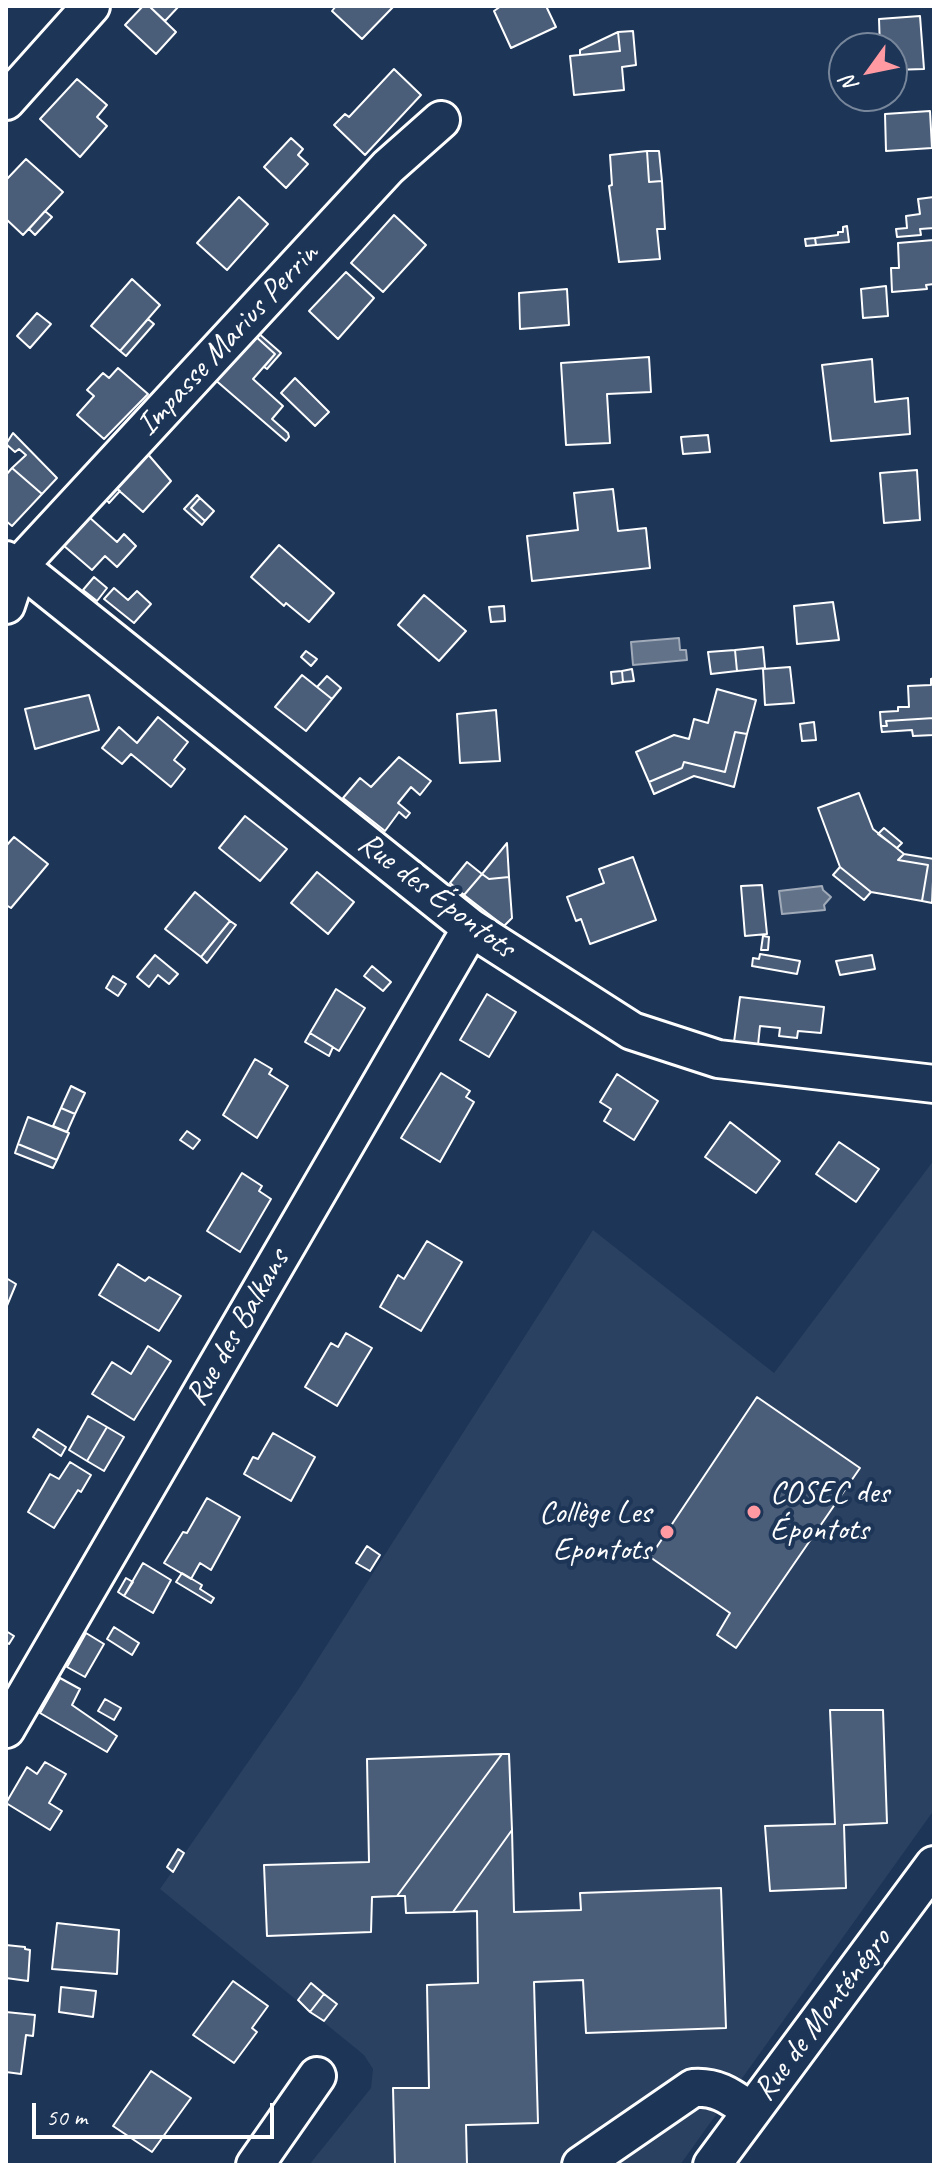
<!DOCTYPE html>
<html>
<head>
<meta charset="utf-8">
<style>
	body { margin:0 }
	#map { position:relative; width:940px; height:2171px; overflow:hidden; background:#1d3557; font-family:Caveat,sans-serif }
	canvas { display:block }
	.frame { position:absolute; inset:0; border:8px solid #fff; pointer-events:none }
	.north { position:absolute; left:828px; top:32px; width:80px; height:80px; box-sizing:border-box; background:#1d3557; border:2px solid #77869a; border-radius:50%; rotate:237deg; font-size:22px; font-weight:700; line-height:32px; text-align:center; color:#fff }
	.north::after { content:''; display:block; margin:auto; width:28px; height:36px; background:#ff9aa2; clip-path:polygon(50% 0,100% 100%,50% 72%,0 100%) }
	.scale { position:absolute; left:32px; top:2103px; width:242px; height:36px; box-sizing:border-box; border:4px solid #fff; border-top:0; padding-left:10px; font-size:24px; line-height:28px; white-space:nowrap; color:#fff; -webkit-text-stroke:6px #1d3557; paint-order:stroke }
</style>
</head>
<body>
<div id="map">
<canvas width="940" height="2171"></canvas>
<div class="frame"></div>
<div class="north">N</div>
<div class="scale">50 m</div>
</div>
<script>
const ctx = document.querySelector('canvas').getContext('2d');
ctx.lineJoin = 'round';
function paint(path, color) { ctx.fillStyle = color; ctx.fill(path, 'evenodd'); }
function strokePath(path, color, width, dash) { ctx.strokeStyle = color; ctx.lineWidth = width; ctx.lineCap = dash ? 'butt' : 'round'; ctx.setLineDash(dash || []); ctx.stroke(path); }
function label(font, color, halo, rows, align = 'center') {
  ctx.font = font + ' Caveat,sans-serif'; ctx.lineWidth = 8; ctx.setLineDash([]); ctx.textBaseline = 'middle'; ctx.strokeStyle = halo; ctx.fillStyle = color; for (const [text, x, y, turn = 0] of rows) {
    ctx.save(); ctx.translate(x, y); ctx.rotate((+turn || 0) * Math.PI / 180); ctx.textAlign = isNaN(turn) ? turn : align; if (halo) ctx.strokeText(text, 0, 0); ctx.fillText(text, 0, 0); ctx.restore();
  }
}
const built = new Path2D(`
	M934 1160V1810L680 2165H309L371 2088 373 2069 364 2055 160 1889 298 1690 593 1230 774 1373Z`);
const water = new Path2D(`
	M679 638 680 650H686L687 660 633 665 631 642Z
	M822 886 823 890 831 897 824 905 825 910 782 914 779 891Z`);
const building = new Path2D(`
	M143 6H149L176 32 156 54 125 25Z
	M149 6H179L165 21Z
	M336 6H394L362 39 332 11Z
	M501 6H546L556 27 511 48 494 11Z
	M920 16 924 69 892 70V48H880L879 19Z
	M633 31 636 65 622 67 624 90 574 95 570 56 620 51 618 32Z
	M618 32 620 51 580 55V50Z
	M394 69 421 95 365 155 334 125 345 114 349 117Z
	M77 79 107 105 97 117 107 126 80 157 40 119Z
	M930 111 932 148 886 151 885 114Z
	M291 138 303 149 298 155 308 164 286 188 264 167Z
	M647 151 649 182 662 181 665 229H657L660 259 619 262 609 186 612 185 610 155Z
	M647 151H659L662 181 649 182Z
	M26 159 63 192 23 235 6 219V180Z
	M239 197 268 224 227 270 197 243Z
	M934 197V228L920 229 921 235 897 237 896 229 907 228 906 216 920 214 918 199Z
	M45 211 52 217 35 235 29 229Z
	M394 215 426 245 383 292 351 263Z
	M847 226 849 242 816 245 815 238 838 235V232H843V227Z
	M815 238 816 245 806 246 805 239Z
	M934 240V284L926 285 927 289 892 292 891 268H899L898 243Z
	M346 272 374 298 338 339 309 311Z
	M132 279 160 305 120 351 91 326Z
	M886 286 888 316 863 318 861 289Z
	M567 289 569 325 520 329 519 293Z
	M37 313 51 324 30 348 17 336Z
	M148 319 154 324 126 356 120 351Z
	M257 332 281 353 267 369 264 367 275 354 254 335Z
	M254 335 275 354 253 379 283 406 272 419 288 433 289 437 286 441 213 378Z
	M649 357 651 392 607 394 610 443 566 445 561 363Z
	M872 359 875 402 908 398 910 434 831 441 822 365Z
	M118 368 148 394 104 439 77 415 94 396 87 390 103 373 109 378Z
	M295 378 329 412 315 426 281 393Z
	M13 433 57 478 42 494 12 468 26 455 19 449 15 452 6 444Z
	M708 435 710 452 683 454 681 437Z
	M146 452 171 481 143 512 115 487Z
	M12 468 42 494 12 526 6 521V475Z
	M917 470 920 520 884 523 880 473Z
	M115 487 120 491 109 503 105 498Z
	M613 489 618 531 646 528 650 568 532 581 527 536 578 530 574 493Z
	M197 495 200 498 191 508 205 521 202 525 184 509Z
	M200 498 214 511 205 521 191 508Z
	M89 517 117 542 124 534 136 546 117 567 105 556 92 570 63 545Z
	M279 545 334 593 309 622 286 603 284 606 251 577Z
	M94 577 107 588 97 601 83 590Z
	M114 588 128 600 137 591 151 604 134 623 104 599Z
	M424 595 466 631 439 661 398 625Z
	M833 602 839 640 797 644 794 606Z
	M504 606 505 621 491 622 489 607Z
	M763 647 765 668 737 671 735 650Z
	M735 650 737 671 711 674 708 652Z
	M306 651 317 659 311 666 301 657Z
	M790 667 794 703 765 705 763 669Z
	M632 669 634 681 623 682 622 671Z
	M622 671 623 682 612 684 611 672Z
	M302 675 332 699 306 731 275 707Z
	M327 676 341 688 332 699 317 687Z
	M934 678V718L886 721 887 726H881L880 712 898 711V707H909L908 686 931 685V679Z
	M717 689 756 700 747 734 735 732 725 772 684 762 682 768 649 782 636 752 674 735 689 739 694 719 708 723Z
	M89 695 99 730 35 749 25 709Z
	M496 710 500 761 460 763 457 714Z
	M158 717 188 742 174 760 185 769 171 787 131 754 122 764 102 748 119 727 137 743Z
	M934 718V735L913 736 912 730 882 732 881 726H887L886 721Z
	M814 722 816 740 802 741 800 724Z
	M735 732 747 734 734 787 694 776 654 794 649 782 682 768 684 762 725 772Z
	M399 757 431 781 420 795 411 787 398 803 410 813 406 818 399 812 385 831 343 798 360 778 371 787Z
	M859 793 873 829 904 854 898 860 928 865 922 901 871 892 840 867 818 808Z
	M245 816 287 849 260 881 219 848Z
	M884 828 902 843 897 848 878 834Z
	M14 837 48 864 11 908 6 905V846Z
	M507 843 509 877 489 879 482 874Z
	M904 854 934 859 932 903 922 901 928 865 898 860Z
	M633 857 656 920 590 944 581 919 576 921 567 897 604 883 599 869Z
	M467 862 482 874 464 895 450 883Z
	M840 867 871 892 864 900 833 875Z
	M317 872 354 902 328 934 291 903Z
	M482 874 489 879 509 877 512 918 504 926 464 895Z
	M762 885 767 934 745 936 741 886Z
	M195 892 230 921 201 957 165 929Z
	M230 921 236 925 207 963 201 957Z
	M763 936 769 937 768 950H761Z
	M760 954 800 961 797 974 752 966 753 958 759 959Z
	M155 955 178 974 169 984 158 975 149 987 137 977Z
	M872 955 875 969 840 975 836 961Z
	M372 966 391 982 383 991 364 976Z
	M113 976 126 984 118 996 106 988Z
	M336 989 365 1008 339 1051 310 1033Z
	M487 994 516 1012 489 1057 460 1040Z
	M740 997 824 1007 821 1033 798 1031 797 1038 779 1036 780 1028 760 1026 758 1045 734 1042Z
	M310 1033 333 1047 329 1056 305 1042Z
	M255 1059 272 1069 269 1074 288 1086 257 1138 223 1115Z
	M441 1073 470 1091 466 1097 474 1102 440 1162 401 1138Z
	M617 1074 658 1101 634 1140 604 1121 611 1109 600 1102Z
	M71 1086 85 1093 75 1114 61 1108Z
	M61 1108 75 1114 67 1132 53 1126Z
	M28 1117 69 1133 57 1160 18 1144Z
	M730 1122 780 1161 756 1193 705 1157Z
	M187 1131 200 1140 193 1149 180 1140Z
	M839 1142 879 1169 856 1202 816 1174Z
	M18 1144 57 1160 53 1168 15 1153Z
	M242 1173 262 1186 259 1191 271 1199 240 1252 207 1231Z
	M427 1241 462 1262 421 1331 380 1307 398 1275 404 1279Z
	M118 1264 145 1281 149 1277 181 1296 159 1331 99 1295Z
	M6 1278 16 1284 6 1308Z
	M346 1333 372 1348 337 1406 305 1387 331 1343 338 1347Z
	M148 1346 171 1361 134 1420 92 1394 112 1362 131 1374Z
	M757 1397 860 1468 736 1648 717 1635 730 1613 650 1557Z
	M88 1416 107 1427 87 1461 69 1450Z
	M107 1427 124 1437 104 1471 87 1461Z
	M38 1429 66 1447 61 1456 33 1437Z
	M273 1433 315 1457 291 1501 244 1474 253 1457 258 1459Z
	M70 1462 91 1475 81 1492 78 1490 54 1528 28 1512 50 1474 59 1479Z
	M207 1498 240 1517 211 1570 200 1563 191 1579 164 1563 183 1532 187 1533Z
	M367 1546 380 1555 370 1571 356 1563Z
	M143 1563 171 1580 153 1613 124 1596Z
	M182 1573 202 1585 200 1589 214 1598 211 1603 176 1582Z
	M126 1578 133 1582 124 1596 118 1592Z
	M114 1627 139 1643 132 1655 107 1639Z
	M6 1631 14 1636 9 1644 6 1642Z
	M86 1633 104 1644 85 1677 67 1667Z
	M60 1678 80 1689 72 1705 117 1736 107 1752 40 1713Z
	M105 1699 121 1708 114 1720 98 1711Z
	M830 1710H883L887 1823 844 1825 846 1888 770 1891 765 1826 835 1824Z
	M502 1754H509L512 1830 453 1912 406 1913 405 1896H397Z
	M502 1754 397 1896 372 1897 371 1932 267 1936 264 1865 369 1862 367 1759Z
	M45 1762 66 1774 49 1803 62 1811 50 1830 6 1803 27 1767 37 1774Z
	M512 1830 514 1912 581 1910 580 1893 721 1888 726 2028 586 2033 583 1980 534 1982 538 2123 466 2125 467 2165H395L393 2088H429L427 1985 478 1983 477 1911 453 1912Z
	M178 1849 184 1853 173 1872 167 1867Z
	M57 1923 119 1930 117 1974 52 1969Z
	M6 1945 25 1947V1949L30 1950 28 1981 6 1978Z
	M233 1981 268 2006 252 2028 257 2032 234 2063 193 2035Z
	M311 1983 324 1994 310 2012 298 2000Z
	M61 1987 96 1991 93 2017 59 2012Z
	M324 1994 337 2004 324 2021 310 2012Z
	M6 2012 35 2015 33 2036 26 2035 21 2074 6 2072Z
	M151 2071 191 2098 152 2152 113 2126Z`);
const minor = new Path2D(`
	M6 101 91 6
	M6 560 19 566 471 928 632 1031 718 1059 934 1084
	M6 605 19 566 388 167 441 120
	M6 1729 471 928
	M255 2165 317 2076
	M581 2165 693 2088C718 2086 732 2098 751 2111
	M712 2165 934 1865`);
const markers = [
	[754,1512,8,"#ff9aa2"],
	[667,1532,8,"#ff9aa2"]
];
const streetNames = [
	["Impasse Marius Perrin",228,340,-47],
	["Rue des Épontots",436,896,37],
	["Rue des Balkans",238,1328,-60],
	["Rue de Monténégro",823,2015,-53]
];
const poiNames = [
	["COSEC des",770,1494],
	["Épontots",770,1531],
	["Collège Les",651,1514,"right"],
	["Epontots",651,1551,"right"]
];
paint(built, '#2a4161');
paint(water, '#617289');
strokePath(water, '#a0aab8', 2);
paint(building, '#4a5d79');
strokePath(building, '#fff', 2);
strokePath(minor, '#fff', 42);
strokePath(minor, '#1d3557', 36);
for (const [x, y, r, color] of markers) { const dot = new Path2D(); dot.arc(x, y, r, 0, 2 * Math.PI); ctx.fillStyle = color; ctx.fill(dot); strokePath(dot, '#1d3557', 3); }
label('32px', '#fff', '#1d3557', streetNames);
label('32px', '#fff', '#1d3557', poiNames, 'left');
</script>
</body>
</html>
